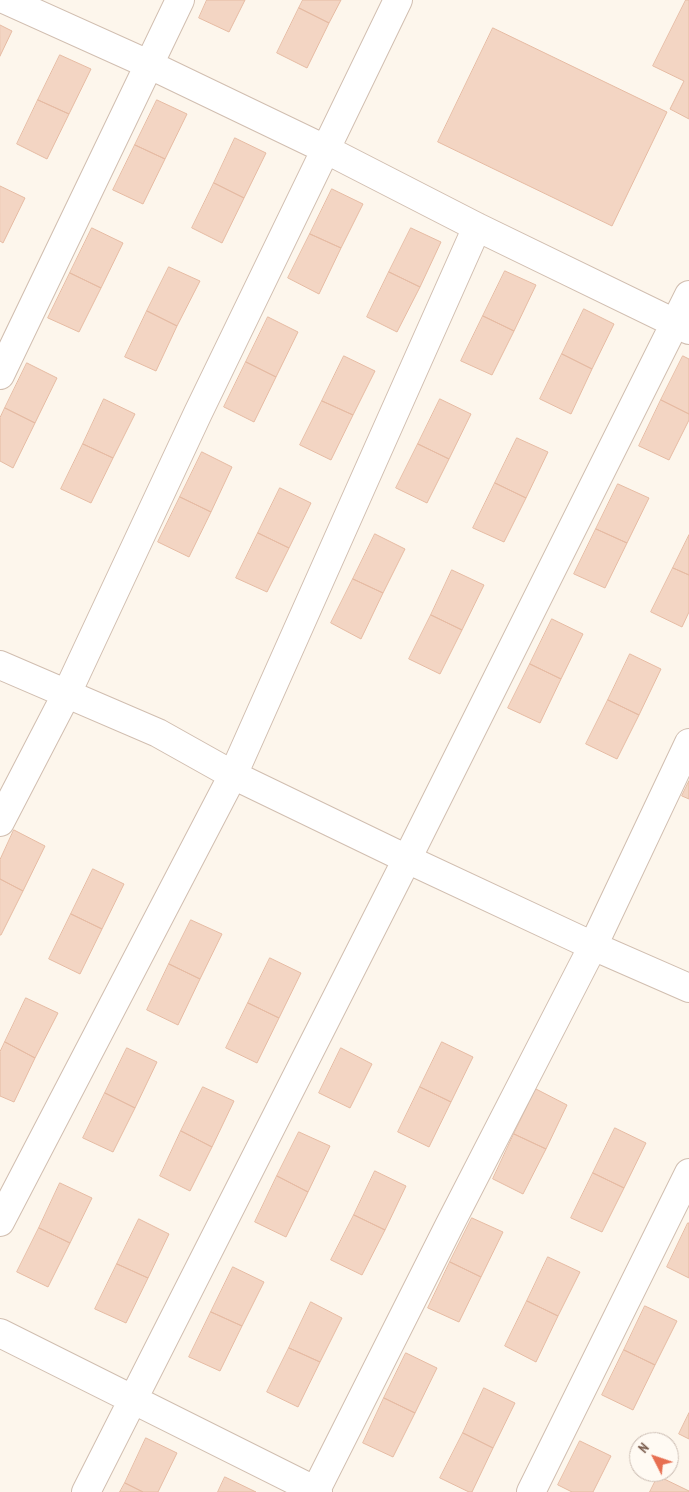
<!DOCTYPE html>
<html>
<head>
<meta charset="utf-8">
<style>
	body { margin:0 }
	#map { position:relative; width:689px; height:1492px; overflow:hidden; background:#fdf6ec; font-family:"PT Sans Narrow",sans-serif }
	canvas { display:block }
	.north { position:absolute; left:629px; top:1432px; width:50px; height:50px; box-sizing:border-box; background:#fffaf3; border:1px solid #cabbb1; border-radius:50%; rotate:311deg; font-size:14px; font-weight:700; line-height:20px; text-align:center; color:#7a5c4d }
	.north::after { content:''; display:block; margin:auto; width:18px; height:22px; background:#e76f51; clip-path:polygon(50% 0,100% 100%,50% 72%,0 100%) }
</style>
</head>
<body>
<div id="map">
<canvas width="689" height="1492"></canvas>
<div class="north">N</div>
</div>
<script>
const ctx = document.querySelector('canvas').getContext('2d');
ctx.lineJoin = 'round';
function paint(path, color) { ctx.fillStyle = color; ctx.fill(path, 'evenodd'); }
function strokePath(path, color, width, dash) { ctx.strokeStyle = color; ctx.lineWidth = width; ctx.lineCap = dash ? 'butt' : 'round'; ctx.setLineDash(dash || []); ctx.stroke(path); }
const building = new Path2D(`
	M207 0H245L229 32 199 18Z
	M303 0H341L329 23 299 8Z
	M686 0H689V119L670 109 684 81 653 66Z
	M299 8 329 23 307 68 277 53Z
	M0 25 12 31 0 56Z
	M493 28 667 112 612 226 438 142Z
	M60 55 91 69 69 114 38 100Z
	M38 100 69 114 47 159 17 144Z
	M157 100 187 114 165 159 135 145Z
	M235 138 266 153 244 198 214 183Z
	M135 145 165 159 143 204 113 190Z
	M214 183 244 198 222 243 192 228Z
	M0 186 25 198 3 243 0 241Z
	M332 189 363 204 341 248 310 234Z
	M92 228 123 243 101 288 70 273Z
	M411 228 441 242 420 287 389 272Z
	M310 234 341 248 319 294 288 278Z
	M169 267 200 281 177 326 147 311Z
	M505 271 536 285 514 331 483 316Z
	M389 272 420 287 397 332 367 317Z
	M70 273 101 288 79 332 48 318Z
	M584 309 614 324 592 369 562 354Z
	M147 311 177 326 156 371 125 357Z
	M483 316 514 331 492 375 461 361Z
	M268 317 298 332 276 377 246 362Z
	M562 354 592 369 571 414 540 399Z
	M344 356 375 371 353 415 322 401Z
	M683 356 689 359V414L661 400Z
	M246 362 276 377 254 422 224 407Z
	M27 363 57 378 35 423 5 408Z
	M104 399 135 414 113 458 83 444Z
	M440 399 471 414 449 459 418 444Z
	M661 400 689 414V420L669 460 639 446Z
	M322 401 353 415 331 460 300 445Z
	M5 408 35 423 13 468 0 461V418Z
	M517 438 548 452 526 498 495 483Z
	M83 444 113 458 91 503 61 489Z
	M418 444 449 459 427 503 396 488Z
	M202 452 232 467 211 512 180 497Z
	M495 483 526 498 504 542 473 528Z
	M618 484 649 498 627 543 596 529Z
	M280 488 311 503 289 548 258 533Z
	M180 497 211 512 189 557 158 542Z
	M596 529 627 543 605 588 574 574Z
	M258 533 289 548 267 592 236 578Z
	M375 534 405 549 383 593 353 579Z
	M689 535V575L673 568Z
	M673 568 689 575V612L682 627 651 612Z
	M452 570 484 585 462 630 431 615Z
	M353 579 383 593 361 639 331 623Z
	M431 615 462 630 440 674 409 659Z
	M552 619 583 634 561 679 530 664Z
	M630 654 661 669 639 715 608 700Z
	M530 664 561 679 540 723 508 708Z
	M608 700 639 715 617 759 586 744Z
	M689 781V799L682 796Z
	M14 830 45 846 23 891 0 879V860Z
	M93 869 124 884 102 929 71 914Z
	M0 879 23 891 1 935H0Z
	M71 914 102 929 80 974 49 959Z
	M191 920 222 934 200 979 169 964Z
	M270 958 301 973 279 1018 248 1003Z
	M169 964 200 979 178 1025 147 1010Z
	M26 998 58 1013 35 1058 5 1042Z
	M248 1003 279 1018 257 1063 226 1048Z
	M5 1042 35 1058 14 1102 0 1096V1052Z
	M442 1042 473 1057 451 1102 420 1087Z
	M127 1048 157 1062 135 1108 105 1093Z
	M341 1048 372 1064 350 1108 319 1093Z
	M203 1087 234 1101 212 1147 181 1131Z
	M420 1087 451 1102 429 1147 398 1132Z
	M536 1089 567 1105 546 1149 514 1134Z
	M105 1093 135 1108 113 1152 83 1138Z
	M615 1128 646 1143 624 1188 593 1173Z
	M181 1131 212 1147 190 1191 160 1176Z
	M299 1132 330 1146 308 1192 277 1176Z
	M514 1134 546 1149 523 1194 493 1179Z
	M375 1171 406 1186 385 1230 354 1215Z
	M593 1173 624 1188 602 1232 571 1218Z
	M277 1176 308 1192 286 1237 255 1222Z
	M60 1183 92 1198 70 1243 39 1228Z
	M354 1215 385 1230 362 1275 331 1260Z
	M472 1218 503 1232 481 1277 450 1262Z
	M139 1219 169 1234 148 1278 117 1264Z
	M688 1223H689V1278L667 1267Z
	M39 1228 70 1243 48 1287 17 1272Z
	M548 1257 580 1272 558 1316 527 1301Z
	M450 1262 481 1277 459 1322 428 1308Z
	M117 1264 148 1278 126 1323 95 1309Z
	M233 1267 264 1282 242 1326 211 1312Z
	M527 1301 558 1316 536 1362 505 1346Z
	M311 1302 342 1318 320 1362 289 1348Z
	M645 1306 677 1321 655 1365 624 1350Z
	M211 1312 242 1326 220 1371 189 1357Z
	M289 1348 320 1362 298 1407 267 1392Z
	M624 1350 655 1365 633 1410 602 1395Z
	M406 1353 437 1368 415 1413 384 1398Z
	M484 1388 515 1403 493 1448 463 1433Z
	M384 1398 415 1413 393 1457 363 1443Z
	M689 1413V1439L679 1434Z
	M463 1433 493 1448 472 1492H469L440 1478Z
	M146 1438 177 1453 158 1492H143L125 1483Z
	M580 1441 611 1456 593 1492H572L558 1485Z
	M658 1476 689 1491V1492H650Z
	M225 1477 256 1492H218Z
	M125 1483 143 1492H120Z`);
const street = new Path2D(`
	M6 0 148 64 325 149 477 227 689 330
	M0 375 180 0
	M0 665 158 733 233 775 407 859 593 946 689 988
	M0 822 67 693 198 413 398 0
	M0 1222 233 775 477 227
	M0 1333 318 1492
	M86 1492 407 859 689 295
	M315 1492 449 1226 593 946 689 743
	M531 1492 689 1173`);
paint(building, '#f3d5c3');
strokePath(building, '#e6bba3', 1);
strokePath(street, '#d1beb0', 30);
strokePath(street, '#fff', 28);
</script>
</body>
</html>
